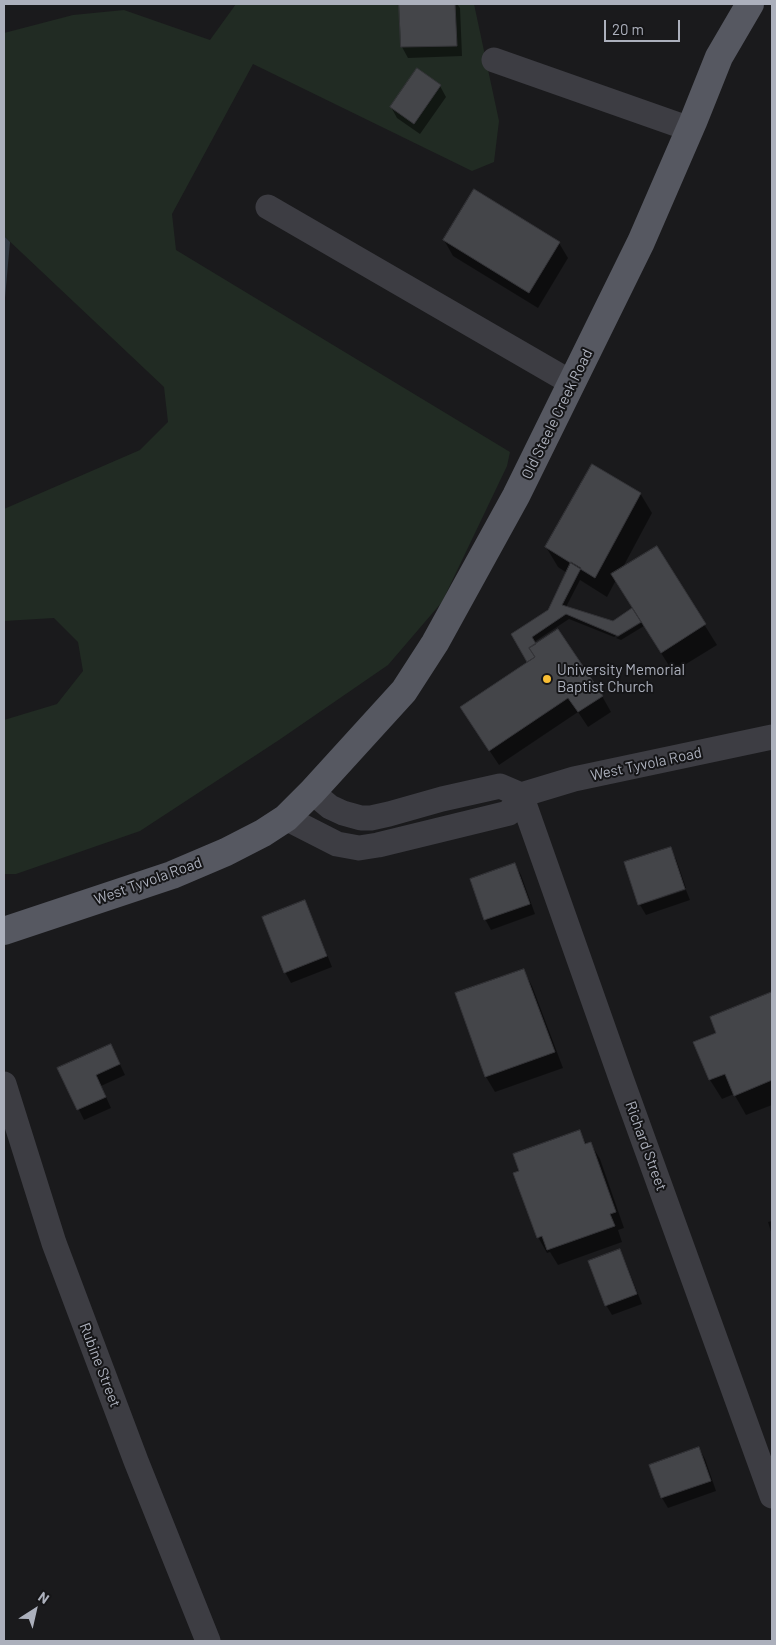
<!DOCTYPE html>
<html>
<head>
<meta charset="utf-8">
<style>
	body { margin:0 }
	#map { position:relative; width:776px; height:1645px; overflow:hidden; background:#1a1a1c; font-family:Barlow,sans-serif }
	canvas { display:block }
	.frame { position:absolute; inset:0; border:5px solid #acb0bc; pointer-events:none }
	.north { position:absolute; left:10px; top:1585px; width:50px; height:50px; -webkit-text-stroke:4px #151517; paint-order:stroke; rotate:35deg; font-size:14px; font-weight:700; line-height:20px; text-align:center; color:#acb0bc }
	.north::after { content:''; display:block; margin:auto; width:18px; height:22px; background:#acb0bc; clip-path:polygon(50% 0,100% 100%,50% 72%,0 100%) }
	.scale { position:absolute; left:604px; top:20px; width:76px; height:22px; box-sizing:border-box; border:2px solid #acb0bc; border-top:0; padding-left:6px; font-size:15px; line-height:18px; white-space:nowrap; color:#acb0bc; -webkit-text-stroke:4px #151517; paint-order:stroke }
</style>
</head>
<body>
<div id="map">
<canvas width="776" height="1645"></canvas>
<div class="frame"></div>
<div class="north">N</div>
<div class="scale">20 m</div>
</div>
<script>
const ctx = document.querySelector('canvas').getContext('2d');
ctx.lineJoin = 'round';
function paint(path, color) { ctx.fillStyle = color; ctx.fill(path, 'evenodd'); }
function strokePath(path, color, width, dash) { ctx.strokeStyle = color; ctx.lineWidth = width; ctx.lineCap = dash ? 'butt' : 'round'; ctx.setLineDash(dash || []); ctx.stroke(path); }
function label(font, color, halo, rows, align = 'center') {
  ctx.font = font + ' Barlow,sans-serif'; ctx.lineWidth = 4; ctx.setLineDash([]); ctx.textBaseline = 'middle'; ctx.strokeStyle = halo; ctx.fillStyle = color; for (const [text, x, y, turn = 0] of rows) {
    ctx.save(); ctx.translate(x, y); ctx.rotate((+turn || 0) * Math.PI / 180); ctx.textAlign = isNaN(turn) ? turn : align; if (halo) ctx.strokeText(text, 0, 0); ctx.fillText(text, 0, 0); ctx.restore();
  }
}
const green = new Path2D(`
	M236 4H474L499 121 494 162 472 171 253 64 172 214 176 250 510 452 507 466 442 602 388 665 279 740 140 831 16 874H4V720L57 704 83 671 78 642 54 618 4 621V509L140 450 168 422 164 387 4 236V33L73 15 124 10 210 40Z`);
const water = new Path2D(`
	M4 236 10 242 4 309Z`);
const shadow = new Path2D(`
	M401 4H457L460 8 462 56 408 58 402 47Z
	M417 70 440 86 446 97 420 134 397 118 391 107Z
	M444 240 559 243 568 258 538 308 453 256Z
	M640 493 652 513 622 569 656 547 717 645 673 672 644 626 621 640 616 638 641 623V620L614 637 569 619 534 642 602 696 611 712 588 727 578 712 499 765 471 723 529 663 513 634 549 611 567 573 558 567 546 547ZM580 580 607 597 616 580 633 608 613 622 566 607Z
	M670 849 676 859 686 888 640 903V904L626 863Z
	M515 865 521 875 535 914 491 930 485 919Z
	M686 890 690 900 646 915 640 905Z
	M304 902 310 912 332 967 291 983 285 972 263 918Z
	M523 970 532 986 563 1068 495 1092 486 1077 456 994Z
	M772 993V1105L746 1115 734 1094 722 1099 710 1080 695 1043 718 1033 712 1018Z
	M116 1056 125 1075 101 1086 111 1108 84 1120 59 1069Z
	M579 1132 587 1145 591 1144 600 1159 624 1228 618 1230 622 1242 558 1265 550 1252 547 1253 538 1237 520 1171Z
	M772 1221V1235L768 1222Z
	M619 1250 625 1261 642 1304 612 1315 606 1305Z
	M699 1448 705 1459 716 1491 668 1508 662 1498 650 1466Z`);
const building = new Path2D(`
	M399 4H455L457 46 401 47Z
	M417 68 441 85 414 124 390 107Z
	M474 189 560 242 529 293 443 240Z
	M592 464 641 493 595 578 545 547Z
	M657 546 706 624 661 653 611 574Z
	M571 562 581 568 562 605 613 621 632 608 641 622 618 636 566 614 532 637 536 644 529 648 535 657 527 662 511 634 548 610Z
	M558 629 603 696 578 712 568 698 489 751 460 707 535 657 529 648Z
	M671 847 685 889 638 905 624 862Z
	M515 863 530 904 484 920 470 879Z
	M305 900 327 956 284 973 262 917Z
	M524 969 555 1052 485 1077 455 993Z
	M772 992V1080L734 1096 725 1074 709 1080 693 1042 716 1033 710 1017Z
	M111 1044 120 1064 96 1075 106 1097 77 1110 57 1068Z
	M580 1130 585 1144 591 1142 616 1212 610 1214 615 1226 547 1250 542 1236 537 1238 513 1173 519 1171 513 1154Z
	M620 1249 637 1294 605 1306 588 1261Z
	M699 1447 711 1481 661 1498 649 1465Z`);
const minor = new Path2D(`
	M494 60 690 129
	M268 207 572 383
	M312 792 330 807 343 813 361 818H371L389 814 442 799 500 786 521 795 574 779 772 737
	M521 795 622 1081 772 1496
	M286 818 337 844 359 848 378 845 509 813 521 795
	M4 1084 54 1243 136 1461 208 1641`);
const major = new Path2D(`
	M4 931 172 875 226 852 263 833 286 818 312 792 404 691 435 643 516 496 641 242 693 122 719 57 750 4`);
const markers = [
	[547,679,5,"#f9be34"]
];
const streetNames = [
	["Old Steele Creek Road",557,414,-64],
	["West Tyvola Road",646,764,-12],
	["West Tyvola Road",148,881,-20],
	["Richard Street",646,1146,70],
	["Rubine Street",100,1365,69]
];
const poiNames = [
	["University Memorial",557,670],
	["Baptist Church",557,687]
];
paint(green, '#212b23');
paint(water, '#2f3841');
paint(shadow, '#0007');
paint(building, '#444549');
strokePath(building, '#343438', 1);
strokePath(minor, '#3d3d43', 25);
strokePath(major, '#565861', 28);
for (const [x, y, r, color] of markers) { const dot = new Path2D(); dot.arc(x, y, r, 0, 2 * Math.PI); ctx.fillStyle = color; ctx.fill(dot); strokePath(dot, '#151517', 2); }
label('15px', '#acb0bc', '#151517', streetNames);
label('15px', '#acb0bc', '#151517', poiNames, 'left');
</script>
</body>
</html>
